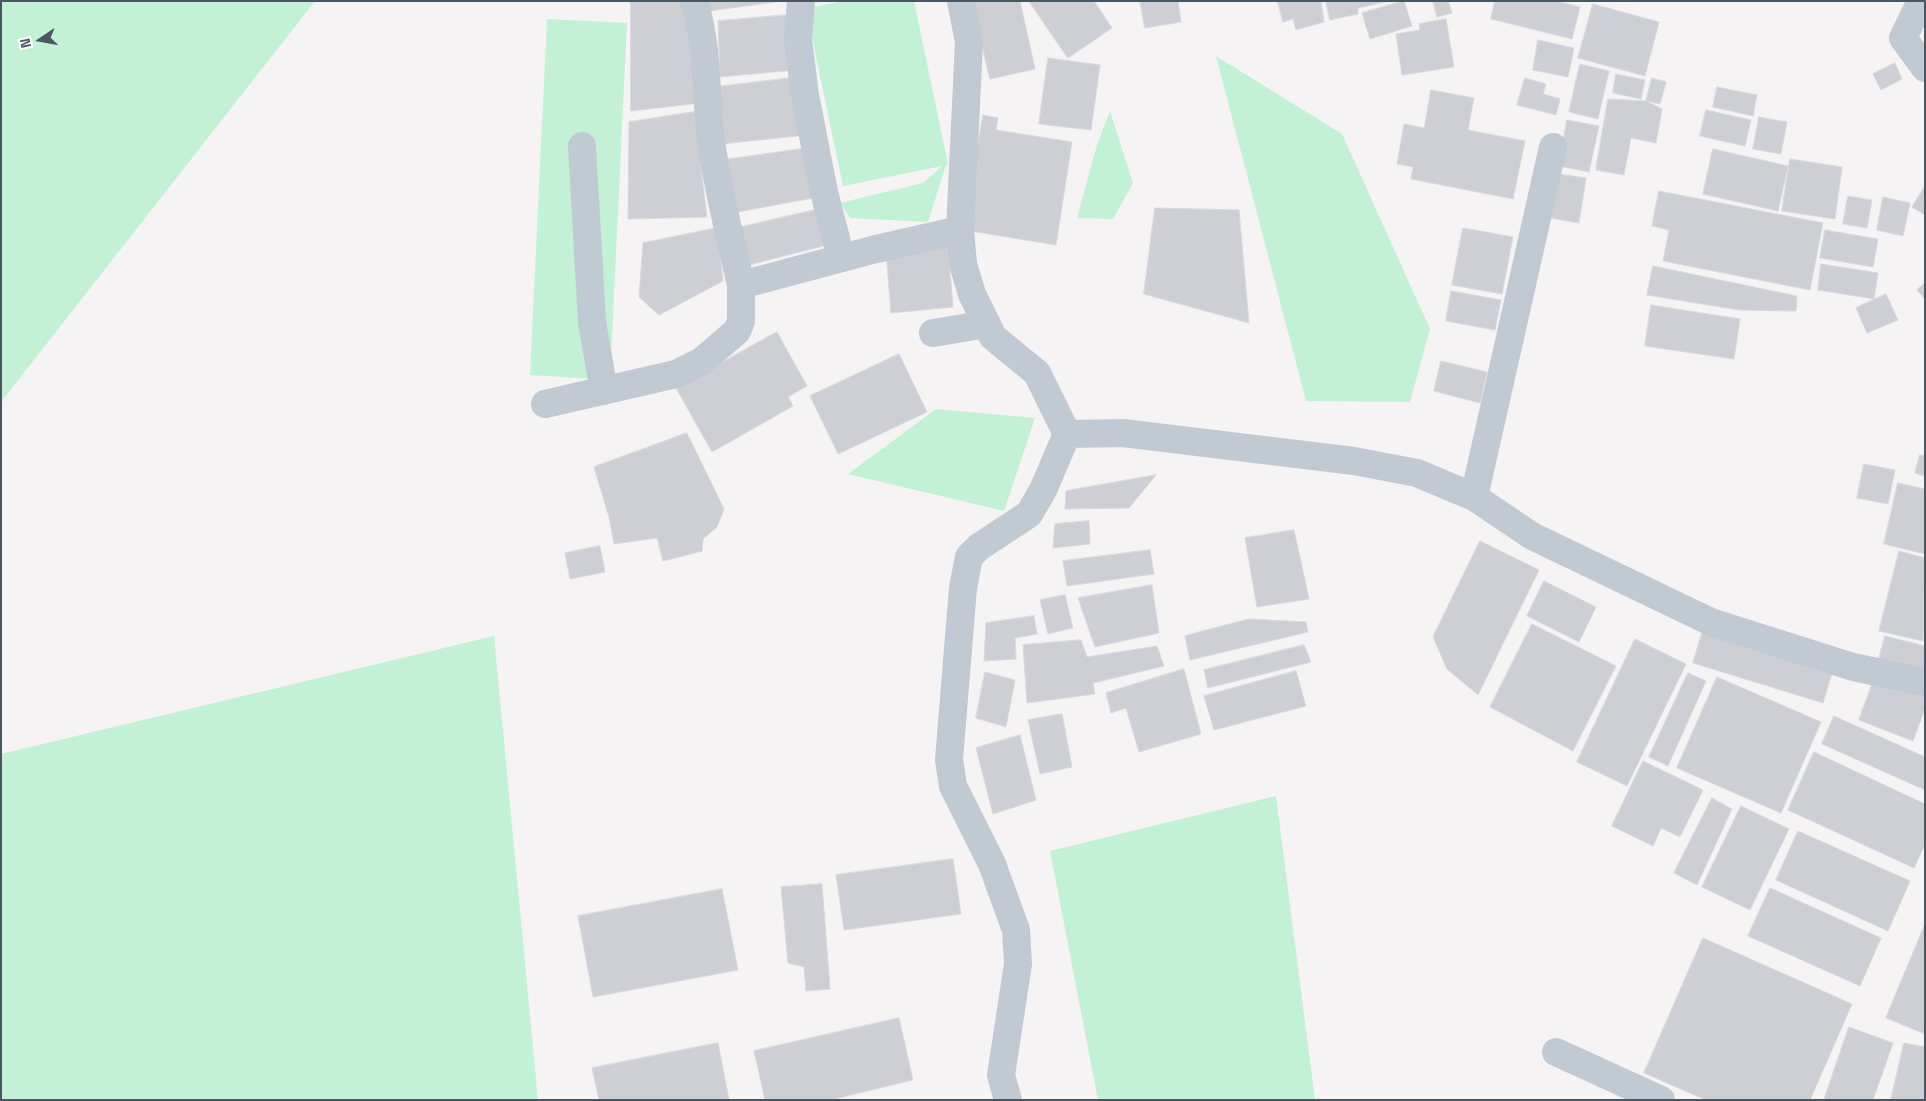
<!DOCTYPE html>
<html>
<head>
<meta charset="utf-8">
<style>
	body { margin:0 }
	#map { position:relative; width:1926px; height:1101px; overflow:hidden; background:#f5f3f3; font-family:"Space Grotesk",sans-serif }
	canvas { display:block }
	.frame { position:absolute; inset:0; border:2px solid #4a5661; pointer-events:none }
	.north { position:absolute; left:15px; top:15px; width:50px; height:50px; -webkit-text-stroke:4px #fff; paint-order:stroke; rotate:258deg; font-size:14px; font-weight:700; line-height:20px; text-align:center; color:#4a5661 }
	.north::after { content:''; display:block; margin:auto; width:18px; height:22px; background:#4a5661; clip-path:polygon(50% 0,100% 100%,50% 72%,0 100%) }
</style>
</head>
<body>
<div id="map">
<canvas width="1926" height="1101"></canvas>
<div class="frame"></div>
<div class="north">N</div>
</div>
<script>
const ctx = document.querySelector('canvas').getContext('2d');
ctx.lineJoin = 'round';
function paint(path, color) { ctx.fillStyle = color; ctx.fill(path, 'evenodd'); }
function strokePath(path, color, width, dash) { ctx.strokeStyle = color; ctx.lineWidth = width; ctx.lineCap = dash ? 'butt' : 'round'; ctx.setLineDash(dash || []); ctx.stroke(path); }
const green = new Path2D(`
	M1 1H315L1 402Z
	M843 1H914L948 164 946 165 928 222 850 218 840 203 923 183 942 166 843 186 806 9Z
	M547 19 627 23 610 380 530 375Z
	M1216 56 1342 134 1430 329 1410 402 1306 401Z
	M1110 111 1133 183 1113 219 1077 218 1097 145Z
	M936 409 1035 418 1004 511 848 474Z
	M494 636 538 1100H1V754Z
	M1276 796 1315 1100H1098L1050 851Z`);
const building = new Path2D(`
	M631 1H685L701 103 631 111Z
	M700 1H782L702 12Z
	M972 1H1020L1035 69 990 79Z
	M1029 1H1094L1112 28 1068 58Z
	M1140 1H1178L1181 22 1145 28Z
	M1278 1H1321L1324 22 1296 30 1293 19 1283 22Z
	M1326 1H1389L1358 8V14L1330 20Z
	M1404 1 1412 26 1370 39 1362 13Z
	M1433 1H1448L1452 13 1437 17Z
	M1495 1H1555L1580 7 1572 39 1491 19Z
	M1593 4 1659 22 1645 76 1578 58Z
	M787 15 795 70 720 77 718 21Z
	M1446 19 1454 67 1402 75 1396 34 1420 30 1419 24Z
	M1538 40 1574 48 1568 77 1533 70Z
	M1048 58 1100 65 1091 130 1039 124Z
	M1895 63 1902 79 1881 90 1873 74Z
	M1580 64 1609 71 1598 119 1569 112Z
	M1616 74 1645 80 1641 99 1613 93Z
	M798 77 807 135 721 144 716 87Z
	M1525 78 1546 84 1543 94 1560 99 1556 115 1517 105Z
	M1652 78 1666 82 1660 104 1646 101Z
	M1717 87 1757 95 1753 116 1713 107Z
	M1431 90 1474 98 1468 130 1525 141 1513 199 1411 179 1413 167 1397 164 1404 124 1424 128Z
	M1608 99 1646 101 1662 109 1656 143 1631 138 1624 175 1596 170Z
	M1706 110 1751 120 1745 146 1700 136Z
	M694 112 707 217 628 219 629 122Z
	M983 115 998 118 996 130 1072 142 1056 245 964 230Z
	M1759 117 1787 122 1781 154 1753 149Z
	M1567 120 1599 126 1589 172 1559 166Z
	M808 148 819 197 732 213 723 160Z
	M1713 149 1788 166 1778 211 1703 194Z
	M1790 159 1842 167 1835 219 1782 211Z
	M1552 173 1586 178 1579 223 1545 217Z
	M1925 186V215L1912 207Z
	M1659 191 1823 223 1810 290 1663 261 1669 230 1652 226Z
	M1848 196 1872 200 1867 228 1843 224Z
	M1883 197 1910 203 1903 236 1877 230Z
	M1155 208 1239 210 1249 323 1144 294Z
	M819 209 827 245 745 266 737 228Z
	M717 228 723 281 659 315 639 297 643 243Z
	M1463 228 1513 237 1502 294 1452 285Z
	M1825 230 1878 239 1873 267 1820 258Z
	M948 247 953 307 891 313 886 252Z
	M1821 264 1878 273 1874 299 1818 290Z
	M1653 266 1797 296 1796 311 1739 310 1647 295Z
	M1925 283V299L1917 290Z
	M1451 291 1501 300 1495 330 1446 321Z
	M1886 294 1898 320 1867 333 1856 308Z
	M1651 305 1740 319 1734 359 1645 346Z
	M777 332 807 386 788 397 793 406 712 452 676 388Z
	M899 354 927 412 838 454 810 396Z
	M1441 361 1487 372 1480 403 1434 391Z
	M687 433 724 509 717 527 703 539 702 551 663 561 657 538 614 544 609 517 594 467Z
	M1920 455 1925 456V476L1915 473Z
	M1864 464 1895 470 1888 504 1857 498Z
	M1156 475 1129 508 1065 509 1066 491Z
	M1898 483 1925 489V554L1884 544Z
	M1089 521 1090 544 1053 548 1055 524Z
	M1294 530 1309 599 1257 607 1245 538Z
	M1480 541 1539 570 1478 695 1447 669 1433 637Z
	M600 546 605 572 570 579 565 553Z
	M1150 550 1154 574 1067 586 1063 561Z
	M1899 551 1925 558 1923 641 1879 631Z
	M1544 581 1596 607 1579 642 1527 616Z
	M1152 585 1159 633 1095 647 1078 598Z
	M1065 595 1073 628 1048 634 1040 600Z
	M1034 616 1037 634 1015 638 1016 659 984 661 986 623Z
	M1249 619 1306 622 1308 632 1190 660 1185 636Z
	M1532 624 1616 666 1573 751 1490 707Z
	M1704 627 1834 667 1823 703 1693 663Z
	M1885 636 1925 646V671L1879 659Z
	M1635 639 1686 664 1627 786 1577 762Z
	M1081 640 1087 657 1157 646 1164 666 1093 683 1095 694 1027 703 1023 645Z
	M1304 645 1311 662 1208 688 1204 670Z
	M1184 669 1201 734 1139 752 1126 708 1111 713 1106 693Z
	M1296 671 1306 706 1214 730 1204 696Z
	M985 672 1015 680 1006 727 976 718Z
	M1688 673 1706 681 1668 766 1649 757Z
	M1717 677 1821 722 1781 813 1677 768Z
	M1875 677 1925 697V708L1913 741 1859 720Z
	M1062 714 1072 767 1040 774 1028 720Z
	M1834 716 1925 757V790L1822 744Z
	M1020 735 1036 800 993 814 976 748Z
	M1814 752 1925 804V844L1914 868 1788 810Z
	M1643 761 1703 790 1680 837 1661 828 1653 846 1612 826Z
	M1712 798 1732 809 1697 885 1674 873Z
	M1741 806 1789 829 1750 910 1702 887Z
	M1798 831 1910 881 1888 931 1776 880Z
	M953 859 961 914 844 930 836 875Z
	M822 884 830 989 806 991 804 967 788 963 781 887Z
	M1770 888 1881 938 1860 986 1748 936Z
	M722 889 738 970 593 997 578 916Z
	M1925 924V1034L1886 1018Z
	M1703 938 1852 1004 1810 1100H1706L1644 1073Z
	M899 1018 913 1080 830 1100H765L754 1051Z
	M1849 1027 1893 1043 1873 1100H1824Z
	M718 1043 729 1100H599L592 1068Z
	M1904 1043 1925 1047V1100H1891Z`);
const minor = new Path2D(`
	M694 1C709 49 705 94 711 142 718 190 730 237 741 285
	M801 1 798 40 805 95 824 192 841 258
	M961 1 969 42 960 230 963 264 972 294 993 337 1037 373 1067 434 1043 490 1029 514 979 547 969 557 963 588 949 760 953 786 992 864 1016 930 1018 964 1001 1075 1008 1100
	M1921 1 1903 38 1925 68
	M582 146 592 322 604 391
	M933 333 987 324
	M545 404 676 374 702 361 737 331 741 321V285L876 249 960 230
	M1067 434 1123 433 1354 461 1417 473 1474 497 1532 536 1711 622 1853 667 1925 682
	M1474 497 1553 147
	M1556 1052 1661 1100`);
paint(green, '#c3f1d5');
paint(building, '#cdcfd5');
strokePath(building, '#d7d9de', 1);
strokePath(minor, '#c1cad2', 28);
</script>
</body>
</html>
